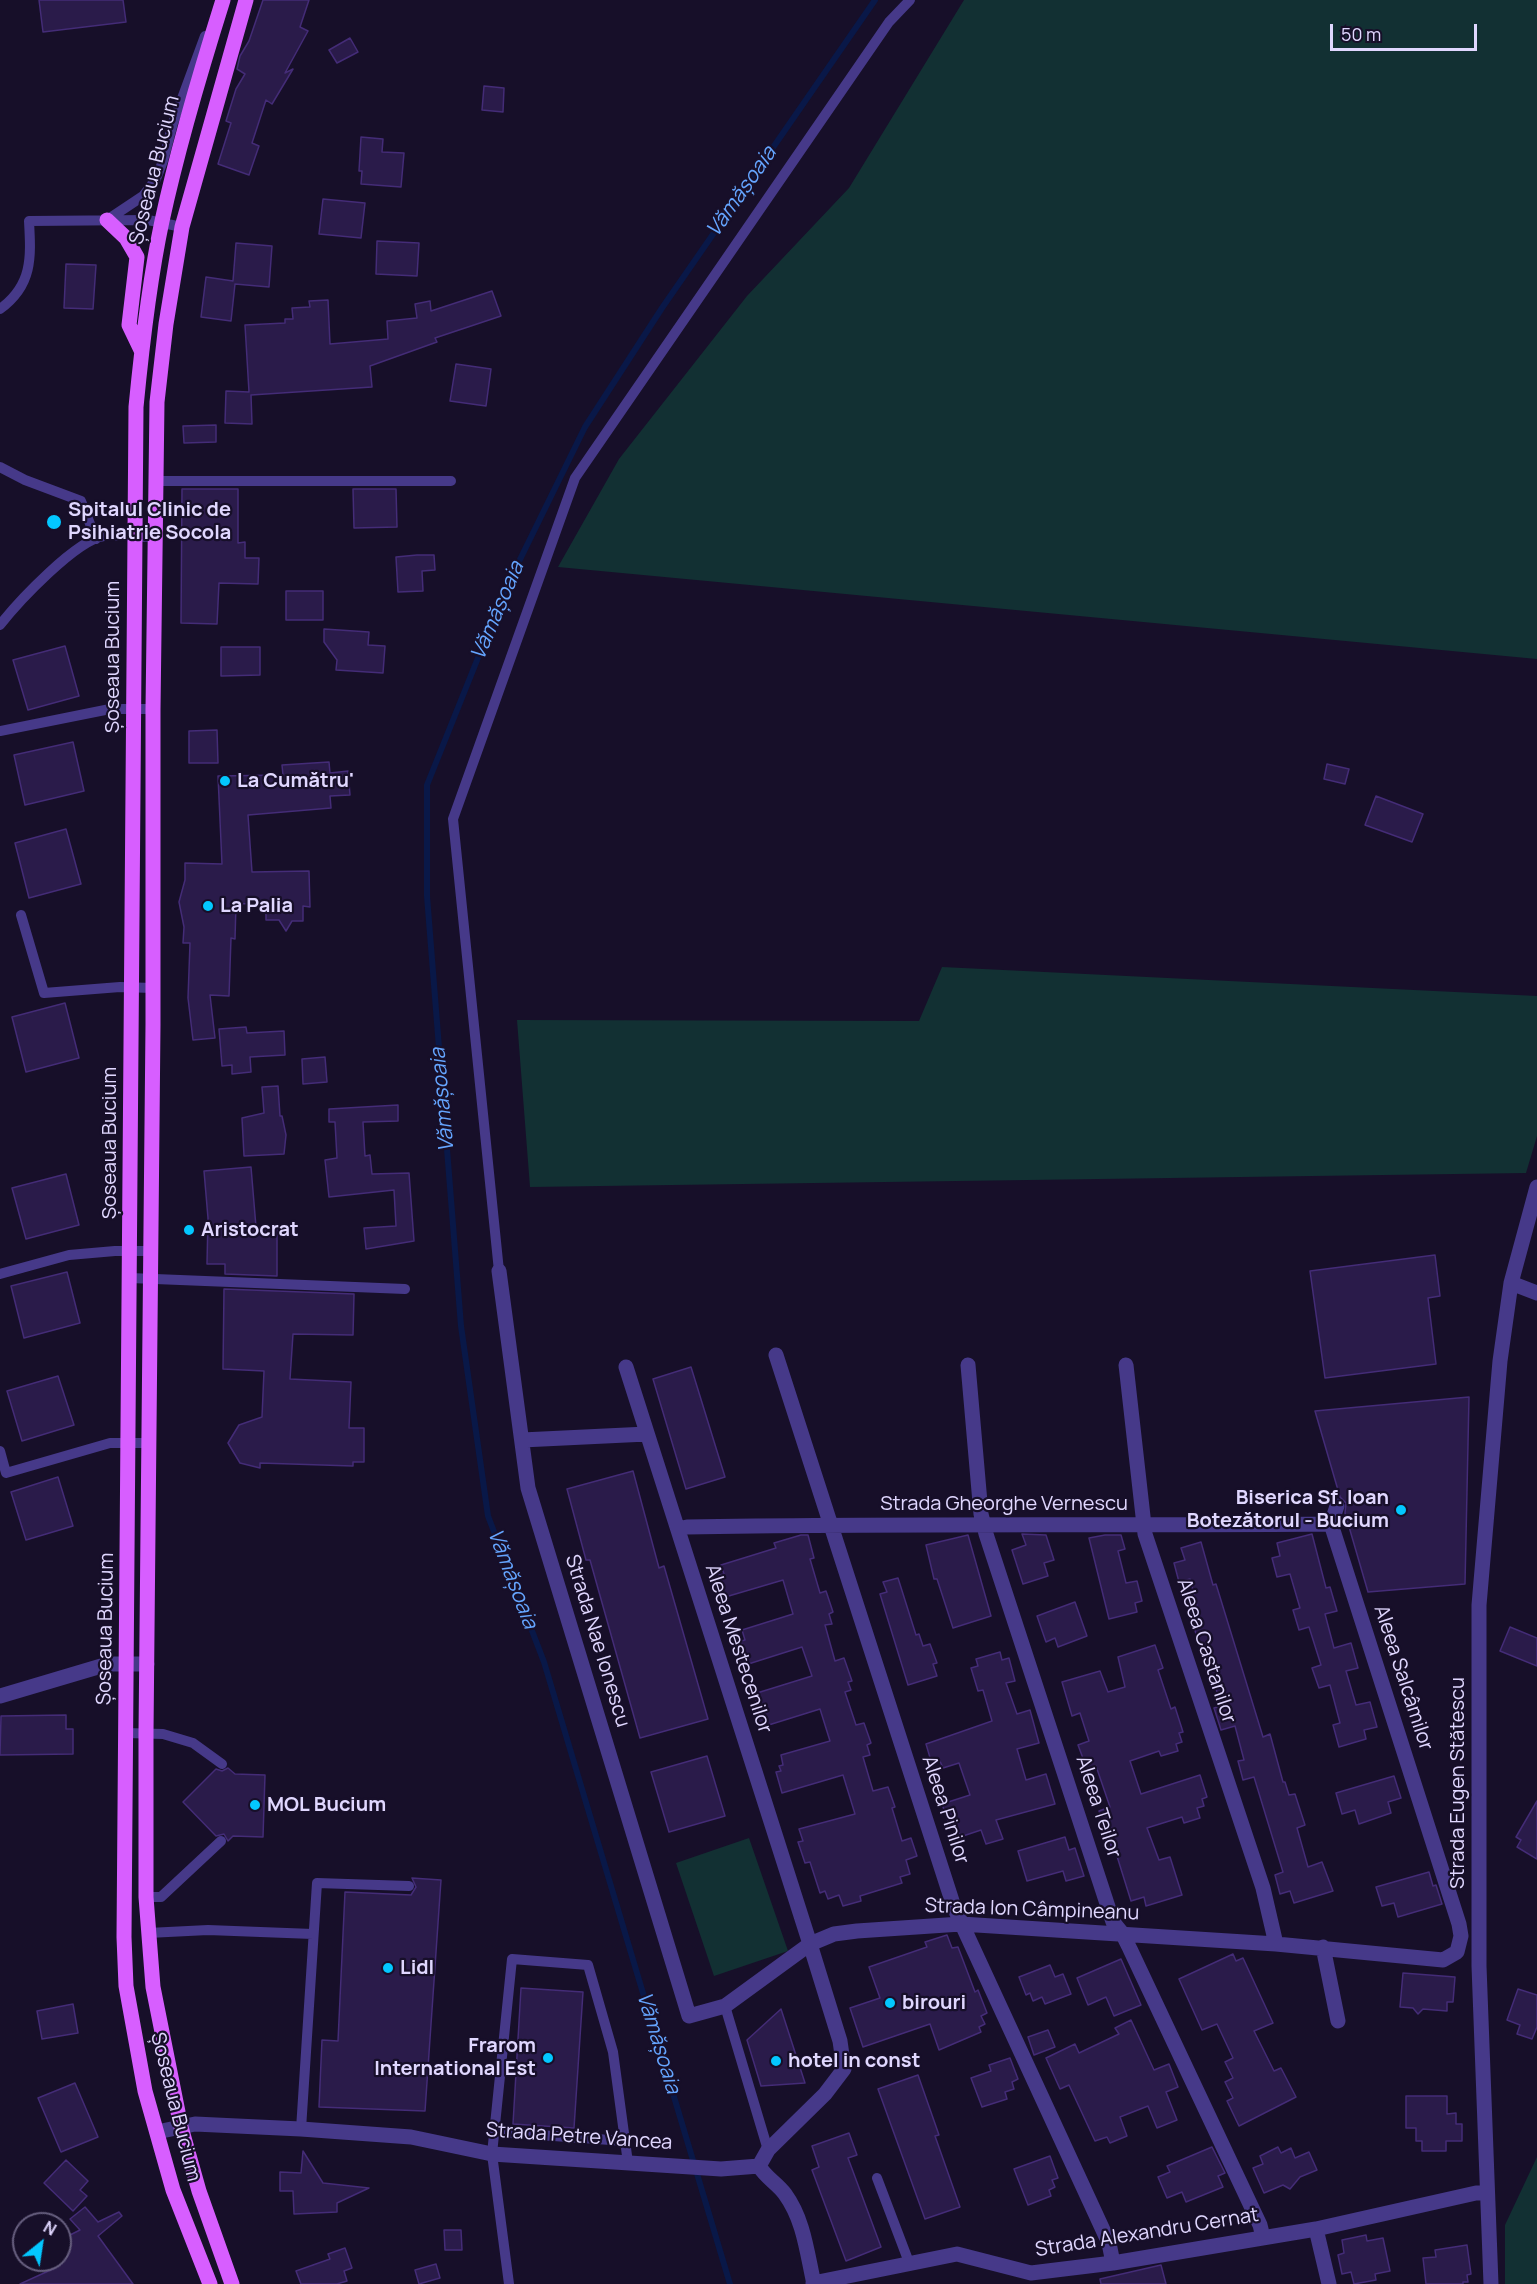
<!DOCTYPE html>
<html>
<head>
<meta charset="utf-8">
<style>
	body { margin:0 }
	#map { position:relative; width:1537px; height:2284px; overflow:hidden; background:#170f29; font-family:Manrope,sans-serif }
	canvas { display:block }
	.north { position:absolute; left:12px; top:2212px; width:60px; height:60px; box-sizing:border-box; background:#170f29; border:2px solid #675f7f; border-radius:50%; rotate:30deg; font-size:16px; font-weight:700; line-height:24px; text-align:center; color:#e0d7ff }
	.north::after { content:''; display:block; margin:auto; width:21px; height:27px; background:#03c7ff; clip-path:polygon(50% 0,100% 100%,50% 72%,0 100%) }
	.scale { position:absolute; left:1330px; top:24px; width:147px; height:27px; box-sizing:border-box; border:3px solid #e0d7ff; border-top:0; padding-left:8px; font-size:18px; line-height:21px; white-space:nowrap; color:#e0d7ff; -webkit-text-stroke:4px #170f29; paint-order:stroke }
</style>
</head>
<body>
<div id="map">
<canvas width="1537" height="2284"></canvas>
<div class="north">N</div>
<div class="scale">50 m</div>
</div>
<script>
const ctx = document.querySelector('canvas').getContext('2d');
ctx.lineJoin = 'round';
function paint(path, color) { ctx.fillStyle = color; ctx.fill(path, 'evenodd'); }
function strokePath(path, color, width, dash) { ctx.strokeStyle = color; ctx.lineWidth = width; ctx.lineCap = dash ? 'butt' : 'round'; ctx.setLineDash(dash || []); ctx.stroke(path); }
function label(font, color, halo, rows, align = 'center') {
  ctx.font = font + ' Manrope,sans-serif'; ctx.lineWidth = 4.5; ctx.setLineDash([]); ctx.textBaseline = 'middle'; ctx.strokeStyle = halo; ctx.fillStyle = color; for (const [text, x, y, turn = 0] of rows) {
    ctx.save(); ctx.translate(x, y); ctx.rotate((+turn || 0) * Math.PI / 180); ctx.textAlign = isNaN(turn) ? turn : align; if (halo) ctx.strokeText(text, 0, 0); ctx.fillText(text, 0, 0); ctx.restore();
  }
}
const green = new Path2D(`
	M964 0H1537V659L558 567 619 459 747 296 849 188Z
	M942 967 1537 996V1136L1526 1173 530 1187 517 1020 919 1021Z
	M749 1838 788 1951 714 1976 676 1863Z
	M1537 2157V2284H1505V2225Z`);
const stream = new Path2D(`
	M730 2284 544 1662 488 1516 461 1326 427 896V785L506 588 585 427 662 308 875 0`);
const building = new Path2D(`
	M39 0H123L126 22 43 32Z
	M263 0H309L300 27 308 31 285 73 293 69 272 104 266 100 252 143 259 146 249 175 218 164 231 123 226 121 236 89 245 74 237 69 240 56 249 41Z
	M350 38 358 52 337 63 329 50Z
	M484 86 504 88 503 112 482 110Z
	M361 137 383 139 382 152 404 153 401 187 361 184 362 171H359Z
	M323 199 365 203 361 238 319 234Z
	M377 241 419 243 417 276 376 274Z
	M236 243 272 246 269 287 235 284 231 321 201 317 206 277 233 281Z
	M66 264 96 265 93 309 64 308Z
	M492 291 501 316 435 338 437 342 370 366 372 387 251 395 252 424 225 423 226 391 249 392 245 325 285 323V319H293L292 308 310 307 309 301 328 300 330 344 388 339 387 321 417 318 415 304 430 301 431 311Z
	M456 364 491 369 486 406 450 401Z
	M216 425V442L184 443 183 426Z
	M182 489H238V543L245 542V558H259L258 584 219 583 217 624 181 623Z
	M353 489H396L397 527 354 528Z
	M417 555H434L435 570 422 571 423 591 398 592 396 557Z
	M286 591H323V620H286Z
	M324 629 369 632 368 645 385 646 383 673 336 670 337 660 324 642Z
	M65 646 79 696 28 710 13 660Z
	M221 647H260V675L221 676Z
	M217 730 218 763H189V731Z
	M73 742 84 791 25 805 14 755Z
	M329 762 330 773 348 771 350 795 330 796 331 808 248 815 252 872 309 871 310 907 303 906V921H292L286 931 279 920H266V903L236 904 235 939 231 938 229 996 210 995 215 1038 193 1040 188 998 190 943H183L184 927 179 902 185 880V863L222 864 218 776 283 775 282 765Z
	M1327 764 1349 769 1345 784 1324 779Z
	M1376 796 1423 814 1412 842 1365 825Z
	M66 829 81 884 29 898 15 843Z
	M65 1003 79 1058 26 1072 12 1017Z
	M246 1027 247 1033 284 1031 285 1055 250 1057 251 1072 232 1074V1065L222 1066 219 1029Z
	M325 1057 327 1082 303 1084 302 1059Z
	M278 1086 280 1116H282L286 1135 284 1154 244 1156 242 1118 264 1113 262 1087Z
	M398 1105V1121L363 1122 365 1156 370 1155 372 1174 409 1173 414 1241 366 1249 364 1228 396 1226 394 1190 329 1197 325 1160 337 1158 335 1122H329V1109Z
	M251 1167 256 1227H277V1276L225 1274V1264H207L208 1218 204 1171Z
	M66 1174 79 1225 26 1239 12 1188Z
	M1435 1255 1440 1296 1428 1298 1436 1364 1325 1378 1310 1271Z
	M67 1272 80 1323 24 1338 11 1286Z
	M224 1289 354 1294 353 1335 293 1334 290 1379 351 1382 349 1428H364V1462H353V1466L260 1463V1468L240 1463 228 1443 239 1425 262 1417 264 1371 223 1369Z
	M691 1367 725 1477 686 1489 653 1379Z
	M58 1376 74 1425 22 1441 7 1391Z
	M1469 1397 1465 1584 1368 1592 1345 1513 1346 1503 1340 1497 1315 1411Z
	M633 1471 659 1568 664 1566 708 1719 640 1738 590 1560H586L567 1489Z
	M58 1477 73 1526 26 1540 11 1492Z
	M1022 1534 1046 1535 1054 1560 1044 1563 1048 1576 1023 1584 1012 1550 1026 1545Z
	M1312 1534 1326 1588 1330 1587 1337 1611 1325 1614 1334 1648 1351 1643 1358 1668 1346 1671 1356 1705 1370 1702 1377 1727 1364 1730 1366 1739 1339 1747 1333 1725 1340 1723 1330 1685 1319 1688 1312 1668 1321 1665 1309 1627 1299 1630 1293 1610 1300 1608 1290 1574 1277 1577 1272 1558 1280 1556 1277 1543Z
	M801 1535H808L814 1558 810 1559 820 1593 826 1591 833 1612 829 1614 832 1624 825 1625 835 1661 844 1658 852 1681 848 1682 851 1690 845 1692 856 1725 864 1723 871 1743 867 1745 870 1755 863 1757 873 1791 888 1787 895 1807 892 1808 902 1841 911 1838 917 1856 906 1860 910 1874 900 1877 902 1883 860 1896 861 1901 843 1906 839 1895 828 1899 825 1891 820 1893 810 1862 805 1863 798 1842 803 1841 799 1829 855 1814 843 1775 782 1793 776 1772 781 1771 779 1766 783 1765 781 1755 830 1741 820 1709 759 1728 753 1706 757 1705 756 1701 759 1700 757 1693 812 1676 802 1647 742 1666 737 1647 742 1646 741 1641 745 1640 742 1630 793 1614 783 1580 722 1598 717 1583 721 1581 719 1575 724 1574 721 1565 776 1548 774 1543Z
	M968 1535 991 1616 953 1628 937 1579H934L926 1545Z
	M1105 1535H1121L1125 1549 1118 1551 1126 1583 1137 1581 1142 1601 1135 1603 1137 1612 1109 1619 1089 1538Z
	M1201 1542 1213 1585 1216 1584 1263 1737 1270 1734 1283 1782H1285L1289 1795 1295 1794 1305 1825 1297 1828 1308 1867 1322 1862 1333 1891 1294 1903 1290 1891 1280 1894 1275 1875 1283 1872 1254 1777 1243 1780 1238 1761 1244 1760 1235 1726 1221 1730 1214 1708 1221 1706 1213 1678 1209 1679 1190 1613 1198 1610 1190 1579 1179 1582 1174 1563 1185 1560 1181 1548Z
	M898 1578 916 1635 919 1634 923 1646 930 1644 937 1663 933 1664 937 1676 908 1685 880 1594 887 1592 883 1582Z
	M1075 1602 1087 1636 1058 1647 1055 1638 1046 1642 1037 1616Z
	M1510 1627 1537 1638V1666L1500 1651Z
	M1155 1645 1163 1668 1158 1670 1171 1709 1175 1707 1183 1732 1179 1733 1182 1742 1176 1744 1178 1751 1161 1756 1159 1751 1130 1761 1141 1794 1200 1775 1207 1797 1202 1799 1204 1806 1197 1808 1200 1818 1184 1823 1182 1817 1147 1828 1159 1860 1170 1857 1182 1895 1146 1906 1144 1897 1131 1901 1116 1853 1114 1854 1099 1811 1110 1807 1096 1766 1087 1769 1078 1745 1089 1741 1080 1713 1072 1716 1062 1682 1100 1671 1108 1692 1125 1687 1118 1657Z
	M1000 1652 1002 1660 1009 1658 1015 1681 1006 1683 1017 1714 1030 1710 1039 1743 1017 1749 1026 1780 1046 1774 1055 1804 996 1820 1003 1839 986 1844 981 1830 960 1837 956 1824 950 1827 942 1804 970 1795 959 1763 943 1768 939 1759 931 1761 926 1744 992 1721 983 1690 978 1691 971 1668 978 1666 976 1659Z
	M66 1715V1729H73V1754L0 1755 1 1716Z
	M707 1756 725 1816 669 1832 651 1772Z
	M228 1768 235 1774 265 1775 263 1837 233 1836 228 1841 224 1834 216 1836 183 1802 216 1769 222 1771Z
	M1394 1776 1401 1798 1388 1802 1391 1813 1359 1824 1355 1810 1342 1814 1336 1793Z
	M1537 1801V1859L1517 1847 1521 1840 1516 1837Z
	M1065 1837 1069 1850 1075 1848 1084 1876 1066 1881 1063 1871 1027 1881 1018 1851Z
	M1429 1872 1433 1886 1436 1885 1442 1904 1398 1917 1394 1903 1382 1906 1376 1887Z
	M412 1878 441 1880 425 2111 319 2107 322 2040 338 2041 345 1892 411 1895 416 1887Z
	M947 1935 952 1948 958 1947 975 1992 978 1990 987 2013 981 2016 985 2024 979 2027 981 2032 939 2050 930 2024 863 2047 850 2008 880 1998 869 1967 927 1947 925 1942Z
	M1233 1954 1236 1961 1243 1958 1273 2023 1254 2031 1274 2071 1281 2068 1296 2097 1239 2126 1227 2101 1233 2098 1225 2082 1233 2078 1225 2062 1233 2058 1217 2024 1202 2030 1179 1979Z
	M1121 1959 1141 2005 1114 2016 1106 1997 1088 2005 1077 1978Z
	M1050 1965 1055 1977 1063 1974 1071 1994 1045 2004 1042 1997 1033 2001 1030 1993 1026 1995 1019 1977Z
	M1403 1973 1455 1977 1453 2002H1447V2011L1423 2009 1418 2014 1413 2008 1400 2007Z
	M521 1988 583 1992 574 2128 513 2124Z
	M1518 1989 1537 1995V2027L1532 2039 1517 2034 1520 2025 1507 2020Z
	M73 2004 78 2033 42 2039 37 2011Z
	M781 2009 805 2083 761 2086 747 2040Z
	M1131 2020 1154 2070 1169 2064 1178 2087 1166 2092 1177 2120 1157 2128 1148 2106 1120 2117 1127 2136 1110 2143 1107 2137 1095 2141 1069 2085 1060 2089 1046 2058 1075 2044 1079 2053 1119 2034 1115 2028Z
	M1048 2030 1055 2047 1034 2055 1028 2037Z
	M1010 2058 1018 2079 1012 2082 1014 2089 1005 2092 1007 2099 982 2107 971 2078 991 2071 989 2065Z
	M918 2075 939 2135 935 2136 960 2207 925 2219 878 2089Z
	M75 2083 98 2137 61 2152 38 2098Z
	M1406 2096H1447V2114L1456 2113V2124H1462V2141H1446V2151H1422V2141H1416V2128H1406Z
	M849 2133 857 2155 848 2158 881 2247 846 2261 812 2170 819 2167 812 2146Z
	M1212 2147 1225 2173 1218 2176 1223 2187 1186 2202 1182 2192 1167 2198 1158 2177 1170 2172 1167 2166Z
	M1278 2147 1281 2153 1291 2148 1295 2158 1309 2152 1317 2170 1300 2177 1290 2189 1283 2185 1264 2193 1253 2168 1263 2164 1260 2156Z
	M303 2151 323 2183 369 2188 337 2203V2212L294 2214 293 2191H280V2172L301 2173Z
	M1050 2156 1058 2178 1052 2180 1055 2187 1049 2190 1051 2196 1028 2205 1014 2169Z
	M66 2160 88 2181 80 2190 87 2196 73 2211 44 2183Z
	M85 2207 98 2222 119 2212 122 2216 98 2236 133 2284H20L55 2268 51 2260H60V2240L80 2230 70 2219Z
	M444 2230H461L462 2250H445Z
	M1366 2235 1367 2241 1383 2238 1390 2271 1375 2274 1376 2280 1354 2284 1351 2272 1342 2274 1338 2255 1344 2253 1342 2240Z
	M1467 2245 1471 2274 1467 2275 1468 2282H1463V2284H1426L1423 2258 1436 2257 1435 2250Z
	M345 2248 352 2268 344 2271 347 2281 337 2284H301L296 2271 330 2259 328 2254Z
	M436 2264 440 2278 419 2284 415 2270Z
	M1161 2265 1166 2284H1101L1100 2279Z`);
const lane = new Path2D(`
	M107 220 143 196 156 179 163 161 173 123 205 36
	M0 309C33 285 31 257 29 221L148 220 182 227
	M0 467 25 480 81 501 96 539
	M156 481H451
	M0 625C18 602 76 540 104 536 120 534 138 537 155 537
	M0 731 110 709H153
	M21 915 44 993 120 987 153 988
	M499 1271 453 819 575 478 889 22 910 0
	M0 1274 69 1255 115 1251H151
	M130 1278 405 1289
	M0 1451 6 1473 110 1443H149
	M126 1733 163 1734 193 1743 222 1764
	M146 1897H161L221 1841
	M148 1933 208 1930 313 1934
	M725 2006 768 2150
	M301 2129 317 1883 409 1886
	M496 2132 625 2141
	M877 2178 910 2265
	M509 2284 492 2154 512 1959 588 1965 613 2052 628 2163`);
const street = new Path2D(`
	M499 1271 528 1488 689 2016 725 2006 810 1944 626 1367
	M1511 1283 1537 1293
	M776 1355 954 1907 1109 2243 1113 2263
	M968 1365 981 1514 986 1534 1113 1922 1122 1933 1130 1949 1260 2225 1263 2237
	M1126 1365 1145 1534 1263 1888 1276 1944
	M522 1440 647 1434
	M678 1529 687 1527C902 1523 1116 1526 1331 1524
	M0 1696 108 1664H147
	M1323 1947 1338 2021
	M157 2132 195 2124 301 2129 411 2137 492 2154 721 2169 759 2166
	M759 2166 768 2150 825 2094 844 2069 840 2041 810 1944 834 1934 857 1931 961 1924 1276 1944 1443 1960 1457 1952 1461 1936 1459 1924 1331 1524 1337 1506
	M759 2166C766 2178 777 2183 785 2194 804 2220 807 2253 814 2284
	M1316 2229 1329 2284
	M813 2283 957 2254 1031 2273 1113 2263 1316 2229 1476 2193H1487
	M1491 2284 1479 1966V1605L1500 1361 1511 1283 1537 1187`);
const primary = new Path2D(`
	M107 220 126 238 137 257 129 325 141 350
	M210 2284 173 2190 145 2091 126 1986 124 1937 136 407C142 345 149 282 162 221 178 147 200 73 223 0
	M232 2284 199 2191 181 2127 153 1987 146 1897V1733L153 1024V709L157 402 166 324 182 227 246 0`);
const markers = [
	[54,522,8,"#03c7ff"],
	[225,781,6,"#03c7ff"],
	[208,906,6,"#03c7ff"],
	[189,1230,6,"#03c7ff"],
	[1401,1510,6,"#03c7ff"],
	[255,1805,6,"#03c7ff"],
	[388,1968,6,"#03c7ff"],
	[890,2003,6,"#03c7ff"],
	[548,2058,6,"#03c7ff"],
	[776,2061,6,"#03c7ff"]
];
const streetNames = [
	["Șoseaua Bucium",155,170,-76],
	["Șoseaua Bucium",113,657,-90],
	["Șoseaua Bucium",110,1143,-90],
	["Strada Gheorghe Vernescu",1004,1504],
	["Șoseaua Bucium",106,1629,-89],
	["Strada Nae Ionescu",597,1641,73],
	["Aleea Mestecenilor",738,1649,72],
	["Aleea Castanilor",1206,1651,72],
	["Aleea Salcâmilor",1403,1678,72],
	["Strada Eugen Stătescu",1458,1783,-90],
	["Aleea Teilor",1098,1807,72],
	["Aleea Pinilor",945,1810,72],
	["Strada Ion Câmpineanu",1032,1910,2],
	["Șoseaua Bucium",175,2107,76],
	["Strada Petre Vancea",579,2137,4],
	["Strada Alexandru Cernat",1147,2233,-9]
];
const poiNames = [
	["Spitalul Clinic de",68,510],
	["Psihiatrie Socola",68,533],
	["La Cumătru'",237,781],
	["La Palia",220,906],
	["Aristocrat",201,1230],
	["Biserica Sf. Ioan",1389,1498,"right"],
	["Botezătorul - Bucium",1389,1521,"right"],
	["MOL Bucium",267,1805],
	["Lidl",400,1968],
	["birouri",902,2003],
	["Frarom",536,2046,"right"],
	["International Est",536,2069,"right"],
	["hotel in const",788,2061]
];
const waterNames = [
	["Vămășoaia",742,192,-55],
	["Vămășoaia",498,611,-67],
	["Vămășoaia",443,1100,-95],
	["Vămășoaia",512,1579,69],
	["Vămășoaia",658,2043,73]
];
paint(green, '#123033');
strokePath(stream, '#091848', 6);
paint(building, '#2a1b4a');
strokePath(building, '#442c77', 1.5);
strokePath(lane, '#463989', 10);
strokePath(street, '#463989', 15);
strokePath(primary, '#d75eff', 15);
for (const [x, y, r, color] of markers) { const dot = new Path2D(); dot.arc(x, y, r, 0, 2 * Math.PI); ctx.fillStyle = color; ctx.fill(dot); strokePath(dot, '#170f29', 2); }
label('20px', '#e0d7ff', '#170f29', streetNames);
label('bold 20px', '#e0d7ff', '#170f29', poiNames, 'left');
label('italic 21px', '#65a5ff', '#170f29', waterNames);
</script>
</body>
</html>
